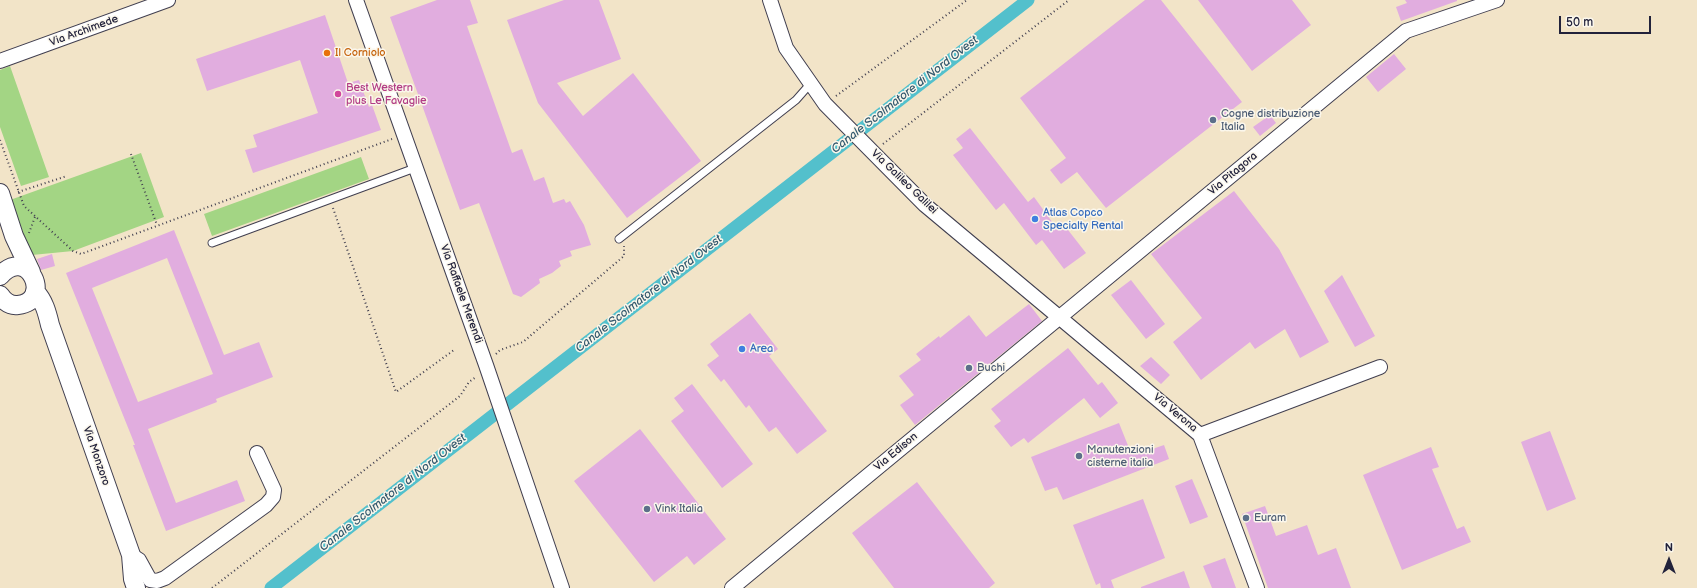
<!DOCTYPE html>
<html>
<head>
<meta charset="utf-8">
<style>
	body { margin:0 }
	#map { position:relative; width:1697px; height:588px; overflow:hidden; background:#f2e4c8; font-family:"Balsamiq Sans",sans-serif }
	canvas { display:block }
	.north { position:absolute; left:1649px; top:540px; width:40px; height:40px; -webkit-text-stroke:3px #fbf7ec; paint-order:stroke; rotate:0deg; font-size:11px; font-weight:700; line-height:16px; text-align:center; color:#22223b }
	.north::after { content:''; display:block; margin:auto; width:14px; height:18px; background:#22223b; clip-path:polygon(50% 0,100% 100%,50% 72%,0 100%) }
	.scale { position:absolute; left:1559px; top:16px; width:92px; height:18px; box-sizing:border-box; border:2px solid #22223b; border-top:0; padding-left:5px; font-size:12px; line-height:14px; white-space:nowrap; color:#22223b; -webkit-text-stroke:3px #fbf7ec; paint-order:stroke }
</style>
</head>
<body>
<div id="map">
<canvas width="1697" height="588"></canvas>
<div class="north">N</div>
<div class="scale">50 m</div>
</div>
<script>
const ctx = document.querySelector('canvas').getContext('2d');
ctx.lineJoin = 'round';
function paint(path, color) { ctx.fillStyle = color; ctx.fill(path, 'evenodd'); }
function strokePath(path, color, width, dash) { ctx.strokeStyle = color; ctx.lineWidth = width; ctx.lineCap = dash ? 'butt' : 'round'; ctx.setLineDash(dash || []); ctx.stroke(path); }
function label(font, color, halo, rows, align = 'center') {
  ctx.font = font + ' "Balsamiq Sans",sans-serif'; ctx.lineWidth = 3; ctx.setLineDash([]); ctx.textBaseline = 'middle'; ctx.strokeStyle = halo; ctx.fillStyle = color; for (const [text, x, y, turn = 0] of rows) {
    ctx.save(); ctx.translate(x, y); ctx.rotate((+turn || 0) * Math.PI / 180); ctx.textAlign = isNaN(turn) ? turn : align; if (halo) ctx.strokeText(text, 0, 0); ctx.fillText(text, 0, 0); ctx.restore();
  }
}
const green = new Path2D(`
	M10 66 49 177 21 186 0 127V70Z
	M141 153 164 217 73 251 32 255 10 200Z
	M361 157 369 179 212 236 204 214Z`);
const canal = new Path2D(`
	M271 588 1028 0`);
const building = new Path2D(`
	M437 0H470L478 23 467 26 512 153 522 149 534 181 544 177 553 203 564 199 566 203 570 201 584 225 591 245 570 251 572 256 559 261 561 266 552 273 539 279 540 283 521 297 513 294 479 203 460 210 390 17Z
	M564 0H599L621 59 557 83 583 116 633 73 701 161 627 218 538 103 507 20Z
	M1145 0H1161L1242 102 1106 208 1077 172 1061 184 1050 170 1066 158 1020 98Z
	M1198 0H1292L1311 25 1252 71Z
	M1405 0H1457V1L1401 21 1396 7 1407 3Z
	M325 15 348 83 359 80 369 107 372 105 381 130 253 173 245 150 257 147 253 135 318 113 300 60 207 91 196 59Z
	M1394 54 1406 69 1378 92 1366 77Z
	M1270 115 1276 123 1260 136 1253 127Z
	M970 128 1028 202 1034 197 1055 226 1061 221 1086 253 1064 269 1042 240 1036 245 1004 203 996 210 953 155 963 148 956 139Z
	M1234 191 1279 249 1329 342 1300 358 1285 329 1255 349 1250 342 1201 380 1173 342 1202 318 1151 254Z
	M174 230 224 355 259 342 273 377 216 399 217 402 148 429 176 503 237 480 245 501 166 531 133 445H135L66 273ZM167 258 213 374 138 402 92 288Z
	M52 254 55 266 41 270 37 259Z
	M1342 275 1375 336 1355 347 1324 291Z
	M1131 280 1165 324 1146 339 1111 295Z
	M1029 304 1042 321 915 425 900 405 914 395 899 376 921 360 916 354 939 336 940 338 969 315 986 337Z
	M750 313 778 349 769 356 827 431 797 454 776 427 769 432 749 405 746 408 724 379 721 382 707 365 719 356 710 344Z
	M1068 348 1098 385 1102 382 1118 403 1100 418 1084 398 1028 443 1024 438 1011 447 994 426 1001 421 991 409Z
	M1151 357 1170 375 1161 384 1140 366Z
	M692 384 753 464 722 488 671 421 684 411 674 398Z
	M1119 423 1129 448 1138 444 1141 453 1164 445 1169 459 1063 500 1057 487 1045 491 1031 457Z
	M640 429 726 539 694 565 687 556 654 582 574 481Z
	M1550 431 1576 499 1547 511 1521 442Z
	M1431 447 1439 467 1432 469 1457 529 1464 526 1471 542 1402 570 1363 475Z
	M1192 479 1208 517 1190 524 1175 486Z
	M917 482 995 583 989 588H894L852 533Z
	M1143 499 1165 558 1111 580 1114 588H1101L1100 583 1096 585 1073 525Z
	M1265 506 1276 536 1307 525 1318 555 1336 548 1351 588H1268L1242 514Z
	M1225 558 1236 588H1212L1203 566Z
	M1184 571 1190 588H1141V587Z`);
const path = new Path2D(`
	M836 96 967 0
	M0 140 24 206 73 251 81 254 392 139
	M883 144 1069 0
	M131 154 157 225
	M18 192 67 176
	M333 208 396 392 454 350
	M29 233 35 217
	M496 354 500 350 523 342 624 256V246
	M212 588 460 396 469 382 476 377`);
const service = new Path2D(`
	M619 239 796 100 811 83
	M212 243 415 168`);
const minor = new Path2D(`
	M356 0 486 365 562 588
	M770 0 786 48 825 104 925 205 1200 435 1257 588
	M0 61 168 0
	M1200 435 1380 367
	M131 555 139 560 150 580 157 581 165 578 266 505 273 497 274 490 257 453
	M732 588 1406 31 1497 0`);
const tertiary = new Path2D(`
	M0 193 14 236 31 272
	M0 276C28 244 54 301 18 305 10 306 4 301 0 295
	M35 291C44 301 47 312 50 325L131 555 133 579 136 588`);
const markers = [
	[327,53,4,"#e8710a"],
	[338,94,4,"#d1479c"],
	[1213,120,4,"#5c6f8a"],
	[1035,219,4,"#3f7fe0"],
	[742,349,4,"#3f7fe0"],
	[969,368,4,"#5c6f8a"],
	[1079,456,4,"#5c6f8a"],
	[647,509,4,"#5c6f8a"],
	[1246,518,4,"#5c6f8a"]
];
const streetNames = [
	["Via Archimede",84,31,-20],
	["Via Pitagora",1233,174,-40],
	["Via Galileo Galilei",904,182,44],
	["Via Raffaele Merendi",461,294,70],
	["Via Verona",1175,413,40],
	["Via Edison",896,452,-40],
	["Via Monzoro",96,456,71]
];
const foodNames = [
	["Il Corniolo",335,53]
];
const hotelNames = [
	["Best Western",346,88],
	["plus Le Favaglie",346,101]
];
const serviceNames = [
	["Cogne distribuzione",1221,114],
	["Italia",1221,127],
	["Buchi",977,368],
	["Manutenzioni",1087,450],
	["cisterne italia",1087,463],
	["Vink Italia",655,509],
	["Euram",1254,518]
];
const shopNames = [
	["Atlas Copco",1043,213],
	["Specialty Rental",1043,226],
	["Area",750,349]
];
const waterNames = [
	["Canale Scolmatore di Nord Ovest",905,95,-38],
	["Canale Scolmatore di Nord Ovest",649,294,-38],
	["Canale Scolmatore di Nord Ovest",393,493,-38]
];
paint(green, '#a3d584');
strokePath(canal, '#53c0cc', 13);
paint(building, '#e1addf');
strokePath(service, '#413f50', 9);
strokePath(minor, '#413f50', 16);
strokePath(tertiary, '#413f50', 20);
strokePath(path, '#413f50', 2, [1, 3]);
strokePath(service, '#fff', 7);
strokePath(minor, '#fff', 14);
strokePath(tertiary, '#fff', 18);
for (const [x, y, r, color] of markers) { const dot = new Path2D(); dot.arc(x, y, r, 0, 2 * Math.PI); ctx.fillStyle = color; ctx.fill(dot); strokePath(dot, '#fbf7ec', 1.5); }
label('11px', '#22223b', '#fbf7ec', streetNames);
label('11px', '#c56008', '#fbf7ec', foodNames, 'left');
label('11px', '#b23c85', '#fbf7ec', hotelNames, 'left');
label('11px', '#4e5e75', '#fbf7ec', serviceNames, 'left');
label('11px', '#366cbe', '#fbf7ec', shopNames, 'left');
label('italic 12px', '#33596e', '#fbf7ec', waterNames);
</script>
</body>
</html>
